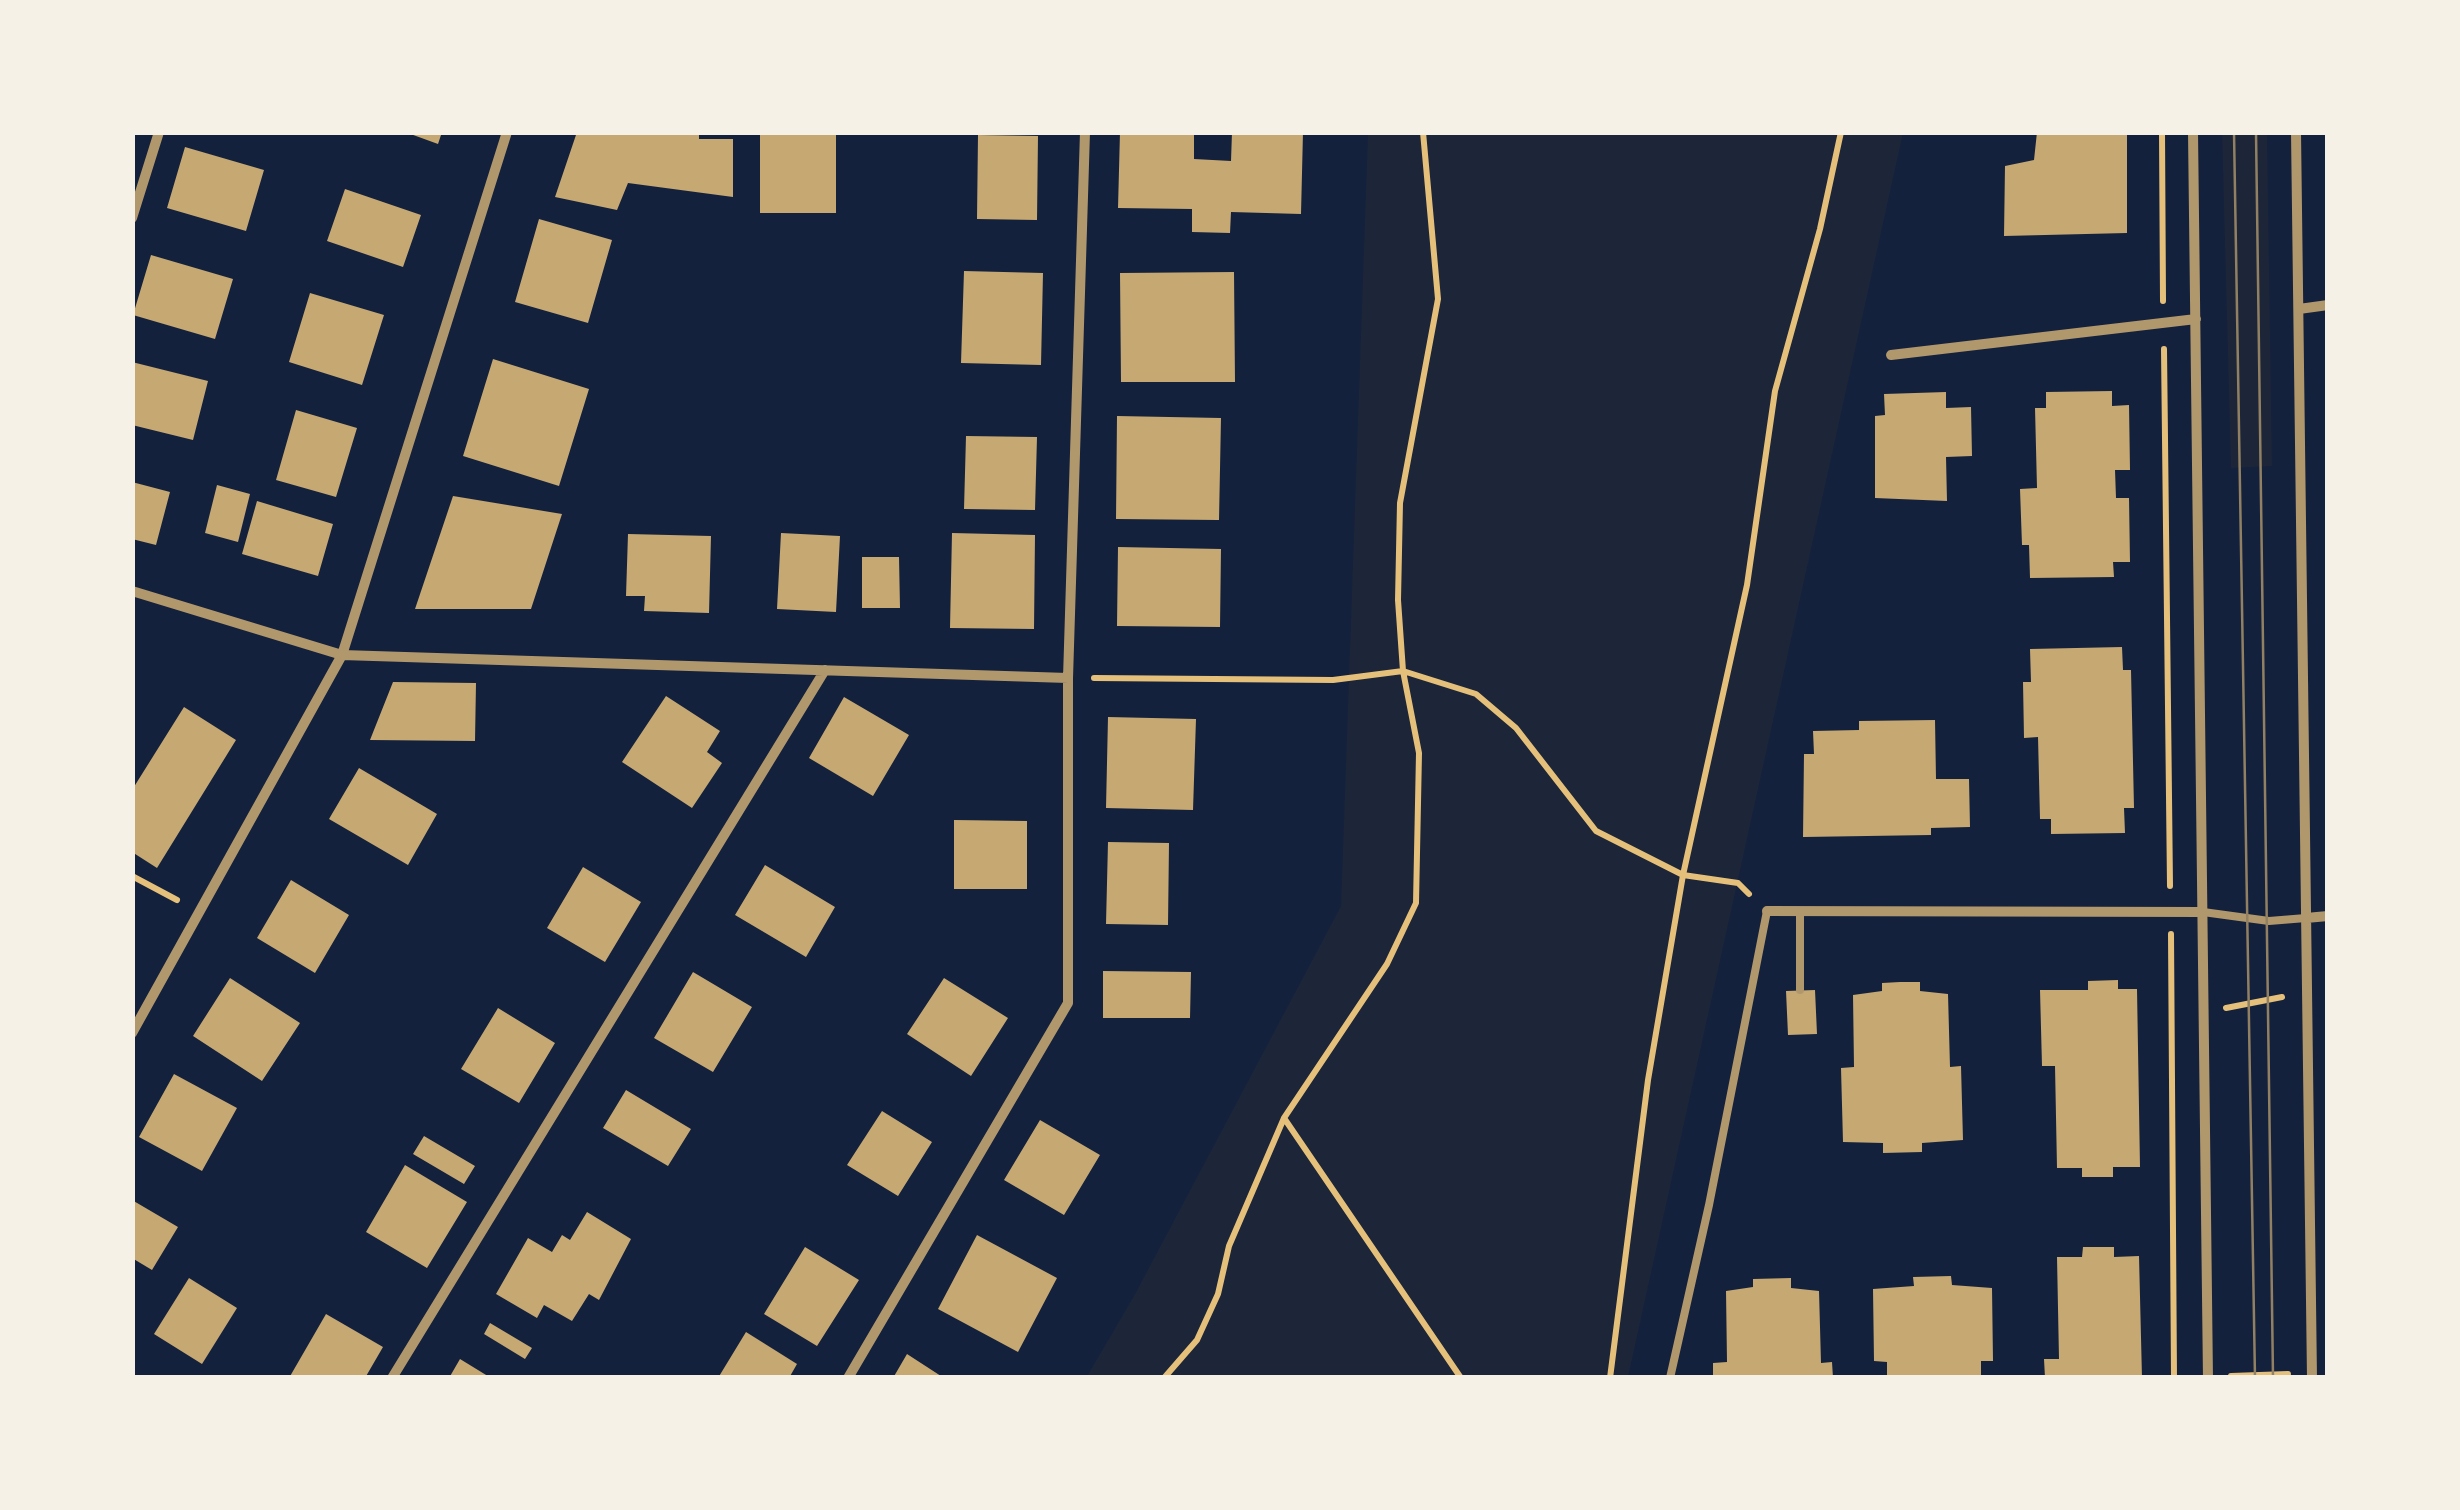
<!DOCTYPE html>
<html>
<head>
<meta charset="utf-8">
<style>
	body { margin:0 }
	#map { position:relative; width:2460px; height:1510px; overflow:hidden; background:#14213d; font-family:"DejaVu Sans",sans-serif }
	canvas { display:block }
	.frame { position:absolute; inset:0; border:135px solid #f6f1e7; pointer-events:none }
</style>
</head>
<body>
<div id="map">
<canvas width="2460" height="1510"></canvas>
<div class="frame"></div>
</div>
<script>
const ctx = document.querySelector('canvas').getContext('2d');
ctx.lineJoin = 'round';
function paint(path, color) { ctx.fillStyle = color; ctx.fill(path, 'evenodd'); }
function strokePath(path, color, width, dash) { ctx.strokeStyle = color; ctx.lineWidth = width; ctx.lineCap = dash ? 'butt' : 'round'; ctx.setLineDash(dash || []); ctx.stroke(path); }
const green = new Path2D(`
	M1368 133H1903L1628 1377 1086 1378 1134 1296 1341 906Z
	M2222 133H2267L2272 466 2231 468Z`);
const building = new Path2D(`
	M405 132H442L438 144Z
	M577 132H699V139H733V197L628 183 617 210 555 197Z
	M760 132H836V213H760Z
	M1120 132H1194V159L1231 161 1232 132H1303L1301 214 1231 212 1230 233 1192 232V209L1118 208Z
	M2037 132H2127V233L2004 236 2005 166 2034 160Z
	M978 135 1038 136 1037 220 977 219Z
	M185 147 264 170 246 231 167 208Z
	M345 189 421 215 403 267 327 241Z
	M539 219 612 240 588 323 515 302Z
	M151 255 233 279 215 339 133 315Z
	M964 271 1043 273 1041 365 961 363Z
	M1234 272 1235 382H1121L1120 273Z
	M310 293 384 315 362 385 289 362Z
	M493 359 589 389 559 486 463 456Z
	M132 362 208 381 193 440 132 425Z
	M2112 391V406L2129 405 2130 470H2115L2116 498H2129L2130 562H2113L2114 577 2030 578 2029 545H2022L2020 489 2037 488 2035 408H2046V392Z
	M1946 392V408L1971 407 1972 456 1946 457 1947 501 1875 498V416L1885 415 1884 394Z
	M296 410 357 428 336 497 276 480Z
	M1117 416 1221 418 1219 520 1116 519Z
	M966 436 1037 437 1035 510 964 509Z
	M132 482 170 492 156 545 132 539Z
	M217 485 250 494 238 542 205 533Z
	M453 496 562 514 531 609H415Z
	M257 501 333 524 318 576 242 554Z
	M781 533 840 536 836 612 777 609Z
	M952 533 1035 535 1034 629 950 628Z
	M628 534 711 536 709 613 644 611 645 596H626Z
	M1118 547 1221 549 1220 627 1117 626Z
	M862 557H899L900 608H862Z
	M2122 647 2123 670H2131L2134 808H2124L2125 833 2051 834V819H2040L2038 737 2024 738 2023 682H2031L2030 649Z
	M393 682 476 683 475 741 370 740Z
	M666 696 720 731 707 752 722 763 692 808 622 762Z
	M844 697 909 735 873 796 809 758Z
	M184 707 236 740 157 868 132 852V790Z
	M1108 717 1196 719 1193 810 1106 808Z
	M1935 720 1936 779H1969L1970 827 1931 828V835L1803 837 1804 754H1814L1813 731 1859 730V721Z
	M359 768 437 814 408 865 329 819Z
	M954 820 1027 821V889H954Z
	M1108 842 1169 843 1168 925 1106 924Z
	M765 865 835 907 806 957 735 915Z
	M583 867 641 902 605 962 547 928Z
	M291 880 349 915 315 973 257 938Z
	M1103 971 1191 972 1190 1018H1103Z
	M693 972 752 1007 713 1072 654 1038Z
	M230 978 300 1023 262 1081 193 1036Z
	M944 978 1008 1018 971 1076 907 1034Z
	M2118 980V989H2137L2140 1167H2113V1177H2082V1168H2057L2055 1066H2042L2040 990H2088V981Z
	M1900 982H1920V991L1948 994 1950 1067 1961 1066 1963 1140 1922 1143V1152L1883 1153V1143L1843 1142 1841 1068 1854 1067 1853 995 1882 991V983Z
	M1815 990 1817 1034 1788 1035 1786 991Z
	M498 1008 555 1043 519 1103 461 1069Z
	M174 1074 237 1108 202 1171 139 1137Z
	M626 1090 691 1129 668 1166 603 1128Z
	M882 1111 932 1142 898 1196 847 1165Z
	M1040 1120 1100 1155 1064 1215 1004 1180Z
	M424 1136 475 1166 464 1184 413 1154Z
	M405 1165 467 1202 427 1268 366 1232Z
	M132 1200 178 1227 152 1270 132 1258Z
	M587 1212 631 1239 599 1300 589 1294 572 1321 544 1305 537 1318 496 1294 528 1238 552 1252 562 1235 570 1240Z
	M977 1235 1057 1278 1018 1352 938 1309Z
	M805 1247 859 1280 817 1346 764 1314Z
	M2083 1247H2114V1257L2139 1256 2142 1378H2045L2044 1359H2059L2057 1257H2082Z
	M1951 1276 1952 1285 1992 1288 1993 1361H1981V1378H1887V1362L1874 1361 1873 1289 1914 1286 1913 1277Z
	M189 1278 237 1308 202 1364 154 1334Z
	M1791 1278V1288L1819 1291 1821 1363 1832 1362 1833 1378H1713V1363L1727 1362 1726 1291 1753 1287V1279Z
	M326 1314 383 1347 365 1378H289Z
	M490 1323 532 1348 525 1359 484 1334Z
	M746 1332 797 1364 789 1378H718Z
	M907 1354 944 1378H893Z
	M460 1359 491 1378H449Z`);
const path = new Path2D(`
	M2162 132 2163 301
	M2164 349 2170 886
	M1094 678 1333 680 1403 671 1476 694 1516 728 1596 831 1683 875 1738 883 1749 894
	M132 876 177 900
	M2171 934 2174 1378
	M2226 1008 2282 997
	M1284 1118 1461 1378
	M2231 1376 2288 1374
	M1164 1378 1197 1340 1218 1294 1229 1246 1284 1118 1387 964 1416 903 1419 753 1403 671 1398 600 1400 503 1438 299 1423 132
	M1610 1378 1648 1080 1683 875 1747 585 1775 391 1820 229 1841 132`);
const service = new Path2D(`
	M1800 911V990
	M2203 912 2269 921 2306 918
	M1670 1378 1709 1205 1767 911`);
const minor = new Path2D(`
	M2193 132 2208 1378
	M2296 132 2312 1378
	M132 218 159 132
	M2299 309 2328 305
	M1891 355 2196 319
	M132 591 342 655 1068 678
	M1767 911 2203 912
	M2306 918 2328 916
	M132 1033 342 655 507 132
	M392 1378 825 670
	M848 1378 1068 1003V678L1085 132`);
const tram = new Path2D(`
	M2234 132 2255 1378
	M2256 132 2273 1378`);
paint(green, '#1d2539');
paint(building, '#c6a872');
strokePath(path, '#e5c07b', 6);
strokePath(service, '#b1986c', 8);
strokePath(minor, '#b1986c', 10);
strokePath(tram, '#918062', 2.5);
</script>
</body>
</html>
